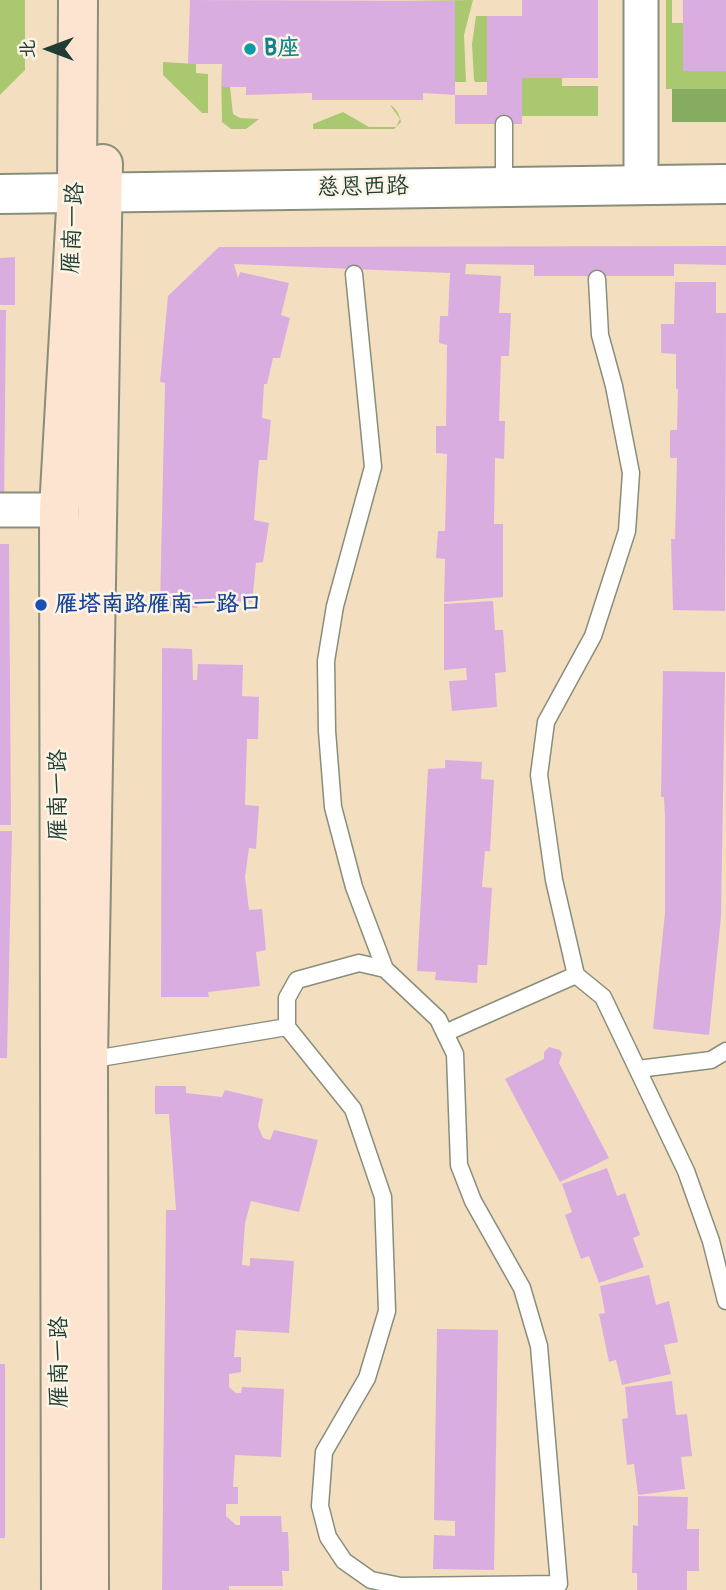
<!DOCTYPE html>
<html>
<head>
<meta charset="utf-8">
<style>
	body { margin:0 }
	#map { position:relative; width:726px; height:1590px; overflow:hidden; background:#f3dfc0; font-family:Pangolin,"LXGW WenKai TC",sans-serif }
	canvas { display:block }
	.north { position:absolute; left:14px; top:14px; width:70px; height:70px; -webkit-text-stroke:5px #fcf5e5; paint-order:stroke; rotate:270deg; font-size:19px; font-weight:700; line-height:28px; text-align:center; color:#1f3d34 }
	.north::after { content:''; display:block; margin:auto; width:24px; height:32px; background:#1f3d34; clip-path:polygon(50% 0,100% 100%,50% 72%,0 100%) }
</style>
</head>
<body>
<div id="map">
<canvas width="726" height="1590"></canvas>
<div class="north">北</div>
</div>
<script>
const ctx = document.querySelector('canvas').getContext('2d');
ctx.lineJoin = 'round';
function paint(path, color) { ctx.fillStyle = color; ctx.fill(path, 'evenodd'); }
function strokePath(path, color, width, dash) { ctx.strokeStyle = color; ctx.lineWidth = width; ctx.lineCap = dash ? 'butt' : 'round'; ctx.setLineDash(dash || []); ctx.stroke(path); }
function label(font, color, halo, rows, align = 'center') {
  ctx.font = font + ' Pangolin,"LXGW WenKai TC",sans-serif'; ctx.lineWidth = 5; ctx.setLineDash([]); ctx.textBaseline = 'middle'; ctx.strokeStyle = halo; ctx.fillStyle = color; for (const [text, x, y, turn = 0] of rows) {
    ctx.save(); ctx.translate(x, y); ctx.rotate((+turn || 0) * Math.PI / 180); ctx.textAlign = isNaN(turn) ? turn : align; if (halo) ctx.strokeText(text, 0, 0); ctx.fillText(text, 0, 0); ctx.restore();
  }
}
const green = new Path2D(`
	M0 0H25V70L0 95Z
	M473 0 464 35 466 82H455V1H403Z
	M666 0H672V23H683V71H726V89H666Z
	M476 16H487V82H475L474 79 472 44Z
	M163 62 196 64V73L208 74V113H202L163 75Z
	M221 64 222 86 230 87 233 114 240 118 259 119 246 129H231L222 122Z
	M522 78H562V86H598V116H522Z
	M390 105C396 107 400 116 401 122L394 129H313V124L343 112 369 127H396L400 119Z`);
const forest = new Path2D(`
	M672 89H726V122H672Z`);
const building = new Path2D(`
	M190 0 455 1V95L423 93V100H312V93L246 95V87H222V64H188Z
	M522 0H598V78H522V124H455V95H487V16H522Z
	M683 0H726V71H683Z
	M726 246V265L674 264V276H534V265L466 264 465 274 501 276 499 313H511L509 356H501L499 421H505L504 459 495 458 494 524H503V597L444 602 445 559 436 558 438 531H445L447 454 436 453V426H446L447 345 439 343 440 316H448L450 273 234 264 238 278 240 272 289 283 281 315 290 318 280 358H273L267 384H264L262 418 271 420 267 460H259L254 520 269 523 263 562 256 563 252 602 201 599 197 608 160 605 165 383 160 382 168 296 219 247Z
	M15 257V305H0V258Z
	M675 282H716V313H726L725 611 673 610 671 539H675L677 458H670V430H677L678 389H676V354L661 353V324H674Z
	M0 310H6L4 509H0Z
	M0 544H9L11 825H0Z
	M493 601 495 630H503L506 672 495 673 497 707 452 711 449 681 467 680 466 668 444 670V604Z
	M162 648 192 649 193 680H197L198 664 243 665 242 696 259 697 258 739H247L245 805 259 806 256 849 249 848 245 877 249 910 262 909 266 950 256 952 260 986 208 992 209 997H161Z
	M663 671 725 672 721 917 709 1035 653 1029 665 913V818L664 797H661Z
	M445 760 482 762 481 779 494 780 490 851H485L482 887 492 888 487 965H478L477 983 435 980 436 972 417 971 428 769 445 768Z
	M0 831H12L7 1058H0Z
	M549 1047 560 1050 562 1054 559 1063 609 1158 560 1182 505 1079 544 1059V1052Z
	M155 1086H186V1093L222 1097 225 1090 263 1099 258 1126 263 1138 270 1140 274 1130 318 1140 299 1212 251 1201 245 1223 242 1265 250 1266V1258L294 1261 289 1333 236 1330 234 1357H241V1372L229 1374V1387L236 1393H241L242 1387 284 1389 281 1457 235 1455 233 1487H238V1504H226V1516L236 1525H240V1516H281L282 1532H288L289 1556V1571H282L283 1586H229V1590H162L166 1210H176L169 1114H155Z
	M607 1168 617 1196 625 1193 640 1235 633 1238 644 1267 599 1283 589 1256 581 1259 565 1215 572 1212 562 1184Z
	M649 1275 656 1305 669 1301 678 1342 664 1345 671 1374 622 1385 616 1360 609 1362 599 1314 605 1313 600 1286Z
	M437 1329 498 1330 494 1570 433 1569 434 1535 455 1536V1521L434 1520Z
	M0 1364H5V1538H0Z
	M672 1381 676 1415 687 1414 692 1456 681 1457 685 1489 638 1495 634 1464 627 1465 622 1419 628 1418 625 1387Z
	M638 1496 688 1497 687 1529H699V1571H687V1590H637V1573H632L633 1525 638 1526Z`);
const service = new Path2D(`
	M504 124V187
	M354 274 373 467 335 606 326 661 327 731 333 807 354 887 385 969
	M576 975 603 997 686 1171 711 1241 726 1301
	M445 1033 576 975 554 880 539 775 546 722 593 636 627 531 631 473 614 386 600 335 597 279
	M88 1060 287 1027V998L297 980 359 963 385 969 438 1019 455 1054 459 1165 473 1201 522 1288 539 1346 559 1584 401 1586 371 1580 344 1561 328 1537 320 1506 324 1452 367 1378 387 1311 383 1197 353 1109 287 1027
	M638 1069 711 1060 726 1051`);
const minor = new Path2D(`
	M641 0V185
	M0 510H59`);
const tertiary = new Path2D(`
	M0 194 726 184`);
const secondary = new Path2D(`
	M61 1590 59 510 77 192 78 0
	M89 1590 88 1060 103 164`);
const markers = [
	[250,49,7,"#0f9aa8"],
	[41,605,7,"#1a4fb4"]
];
const cultureNames = [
	["B座",264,49]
];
const streetNames = [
	["慈恩西路",363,188,-1],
	["雁南一路",74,228,-87],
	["雁南一路",59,795,-90],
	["雁南一路",60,1362,-90]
];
const transitNames = [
	["雁塔南路雁南一路口",55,605]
];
paint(green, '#a9c870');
paint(forest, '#86ac62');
paint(building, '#daade1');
strokePath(service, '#898e7a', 19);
strokePath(minor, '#898e7a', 37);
strokePath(tertiary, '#898e7a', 42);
strokePath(secondary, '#898e7a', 42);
strokePath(service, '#fff', 16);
strokePath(minor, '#fff', 33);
strokePath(tertiary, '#fff', 38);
strokePath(secondary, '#fde4d1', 38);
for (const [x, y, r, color] of markers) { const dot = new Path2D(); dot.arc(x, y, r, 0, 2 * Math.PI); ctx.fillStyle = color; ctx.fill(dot); strokePath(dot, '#fcf5e5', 2.5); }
label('bold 23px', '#0d838f', '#fcf5e5', cultureNames, 'left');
label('23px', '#1f3d34', '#fcf5e5', streetNames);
label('bold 23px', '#164399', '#fcf5e5', transitNames, 'left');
</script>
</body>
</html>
